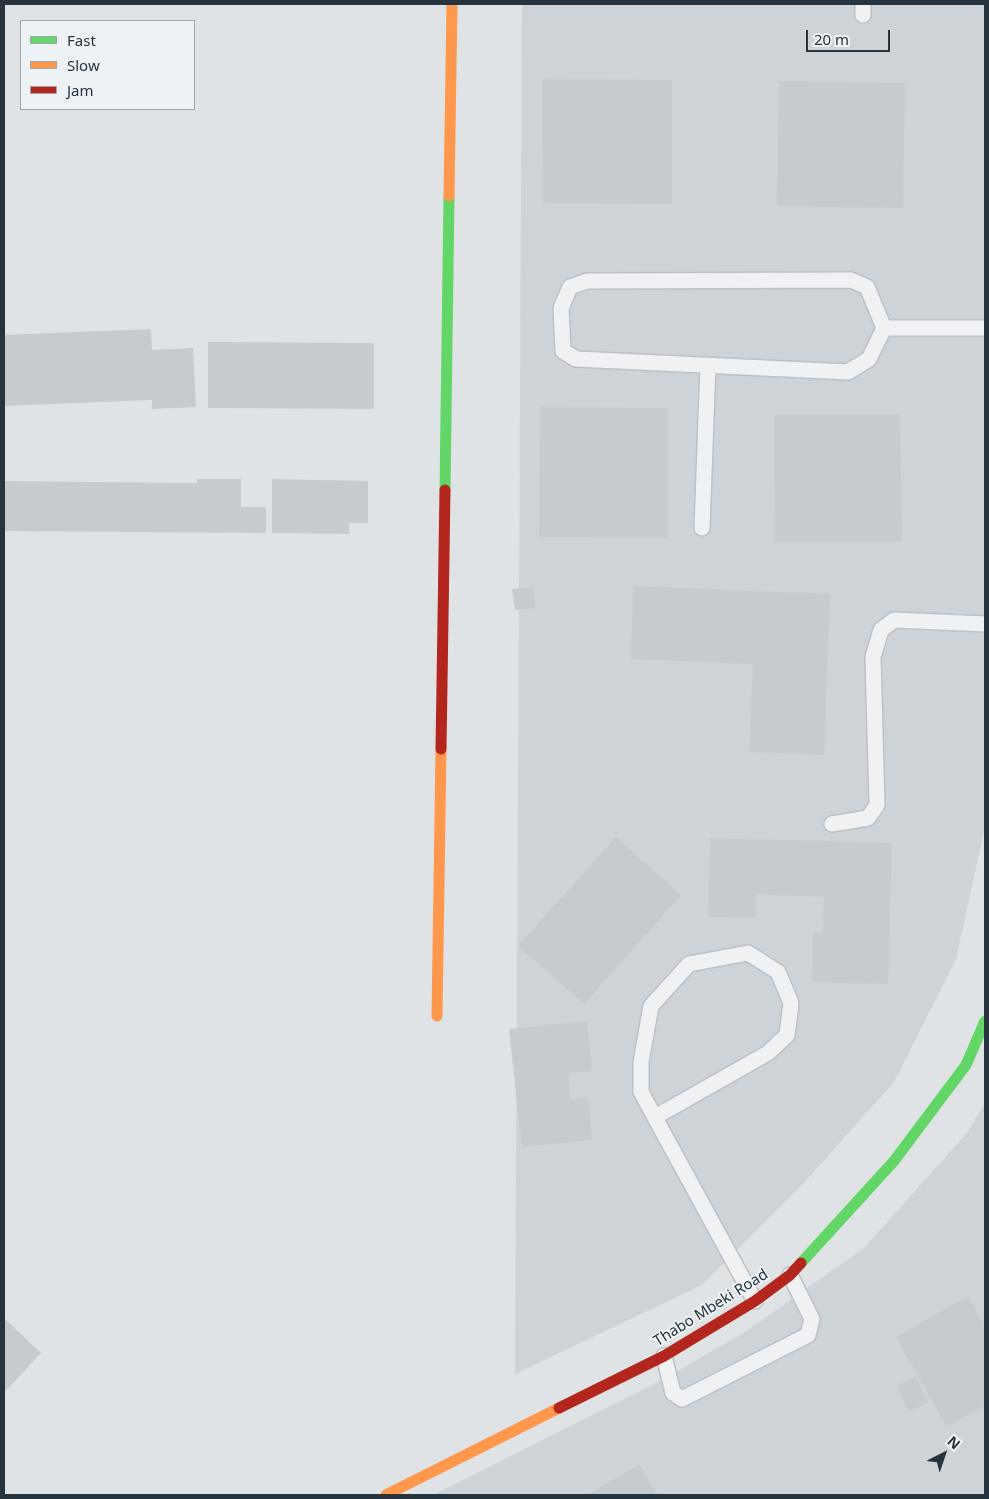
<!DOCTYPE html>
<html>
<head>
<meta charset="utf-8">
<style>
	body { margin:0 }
	#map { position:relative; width:989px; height:1499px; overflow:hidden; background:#e0e3e5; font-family:"Noto Sans",sans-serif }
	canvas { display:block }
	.frame { position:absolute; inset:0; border:5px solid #27343e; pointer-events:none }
	.legend { position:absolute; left:20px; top:20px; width:175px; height:90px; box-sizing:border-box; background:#edf2f5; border:1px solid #9ea6ac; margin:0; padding:6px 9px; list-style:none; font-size:15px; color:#27343e }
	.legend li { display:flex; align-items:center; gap:10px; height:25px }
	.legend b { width:25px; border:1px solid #9ea6ac }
	.north { position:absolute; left:919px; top:1429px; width:50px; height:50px; -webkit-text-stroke:4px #edf2f5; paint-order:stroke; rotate:41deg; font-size:14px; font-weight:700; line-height:20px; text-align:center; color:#27343e }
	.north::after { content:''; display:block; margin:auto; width:18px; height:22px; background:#27343e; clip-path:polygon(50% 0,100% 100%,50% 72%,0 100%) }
	.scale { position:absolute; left:806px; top:30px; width:84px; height:22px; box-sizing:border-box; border:2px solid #27343e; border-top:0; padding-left:6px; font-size:15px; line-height:18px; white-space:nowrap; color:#27343e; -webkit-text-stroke:4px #edf2f5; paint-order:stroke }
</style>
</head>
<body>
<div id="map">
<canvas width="989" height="1499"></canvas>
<div class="frame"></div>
<ul class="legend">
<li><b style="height:6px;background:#63d668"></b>Fast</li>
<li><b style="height:6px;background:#ff974d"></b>Slow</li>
<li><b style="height:6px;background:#b3261e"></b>Jam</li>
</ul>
<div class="north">N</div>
<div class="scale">20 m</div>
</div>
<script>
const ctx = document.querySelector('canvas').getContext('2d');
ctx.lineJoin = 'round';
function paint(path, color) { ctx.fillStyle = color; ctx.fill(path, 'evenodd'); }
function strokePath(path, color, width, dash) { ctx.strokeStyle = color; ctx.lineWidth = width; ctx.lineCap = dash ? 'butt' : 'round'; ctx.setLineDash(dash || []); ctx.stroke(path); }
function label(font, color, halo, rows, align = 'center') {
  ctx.font = font + ' "Noto Sans",sans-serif'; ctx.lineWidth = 4; ctx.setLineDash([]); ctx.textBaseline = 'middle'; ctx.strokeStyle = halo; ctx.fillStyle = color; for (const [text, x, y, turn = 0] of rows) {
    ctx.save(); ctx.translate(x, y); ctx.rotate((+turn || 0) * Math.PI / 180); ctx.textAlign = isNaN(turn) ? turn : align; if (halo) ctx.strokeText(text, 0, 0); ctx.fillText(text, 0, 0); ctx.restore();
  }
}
const built = new Path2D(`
	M522 4H985V827L956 959 894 1082 802 1185 702 1285 515 1374Z
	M985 1103V1495H433L664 1379 745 1332 864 1248 967 1133Z`);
const building = new Path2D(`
	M542 79 672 80V204L543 203Z
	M779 81 905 83 903 208 777 206Z
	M151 329 152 350 193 348 196 407 152 409V400L4 406V335Z
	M208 342 374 343V409L208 408Z
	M540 407 668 408V538L539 537Z
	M774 415H900L902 542H775Z
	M197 479H241V507H266V533L4 531V481L197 483Z
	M272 479 368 481V523H349V534L272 533Z
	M633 586 830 594 824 755 749 752 753 664 631 659Z
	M533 587 535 608 515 610 512 589Z
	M616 837 681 895 584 1004 518 946Z
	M710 838 892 843 888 984 812 982 813 933H823L824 897 756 894V918L708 917Z
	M587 1021 592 1071 568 1073 571 1099 588 1097 592 1140 522 1147 509 1029Z
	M968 1296 985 1326V1405L947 1427 896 1337Z
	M4 1318 41 1353 4 1393Z
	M916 1377 928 1403 909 1411 896 1386Z
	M639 1464 658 1495H588Z`);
const lane = new Path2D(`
	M863 15V4
	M851 280 867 287 884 328 869 359 848 372 576 359 563 351 561 308 570 287 587 281Z
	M884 328H985
	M702 528 708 365
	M832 824 868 818 877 805 873 657 881 630 894 620 985 624
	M655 1117 768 1053 787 1035 791 1003 778 972 748 953 689 964 651 1006 641 1062V1092L755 1301
	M664 1356 673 1393 682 1399 808 1335 812 1319 790 1275`);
const fast = new Path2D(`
	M445 490 449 196
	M801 1263 894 1161 966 1065 985 1021`);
const slow = new Path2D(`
	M449 196 452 4
	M437 1016 441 749
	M386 1495 559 1408`);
const jam = new Path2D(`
	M441 749 445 490
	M559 1408 664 1356 755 1301 790 1275 801 1263`);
const streetNames = [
	["Thabo Mbeki Road",711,1308,-32]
];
paint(built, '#ced3d8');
paint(building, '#c8cbcd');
strokePath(lane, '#bec1c3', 18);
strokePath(lane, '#eff1f2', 15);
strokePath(fast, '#63d668', 11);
strokePath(slow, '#ff974d', 11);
strokePath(jam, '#b3261e', 11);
label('15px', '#27343e', '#edf2f5', streetNames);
</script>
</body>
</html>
